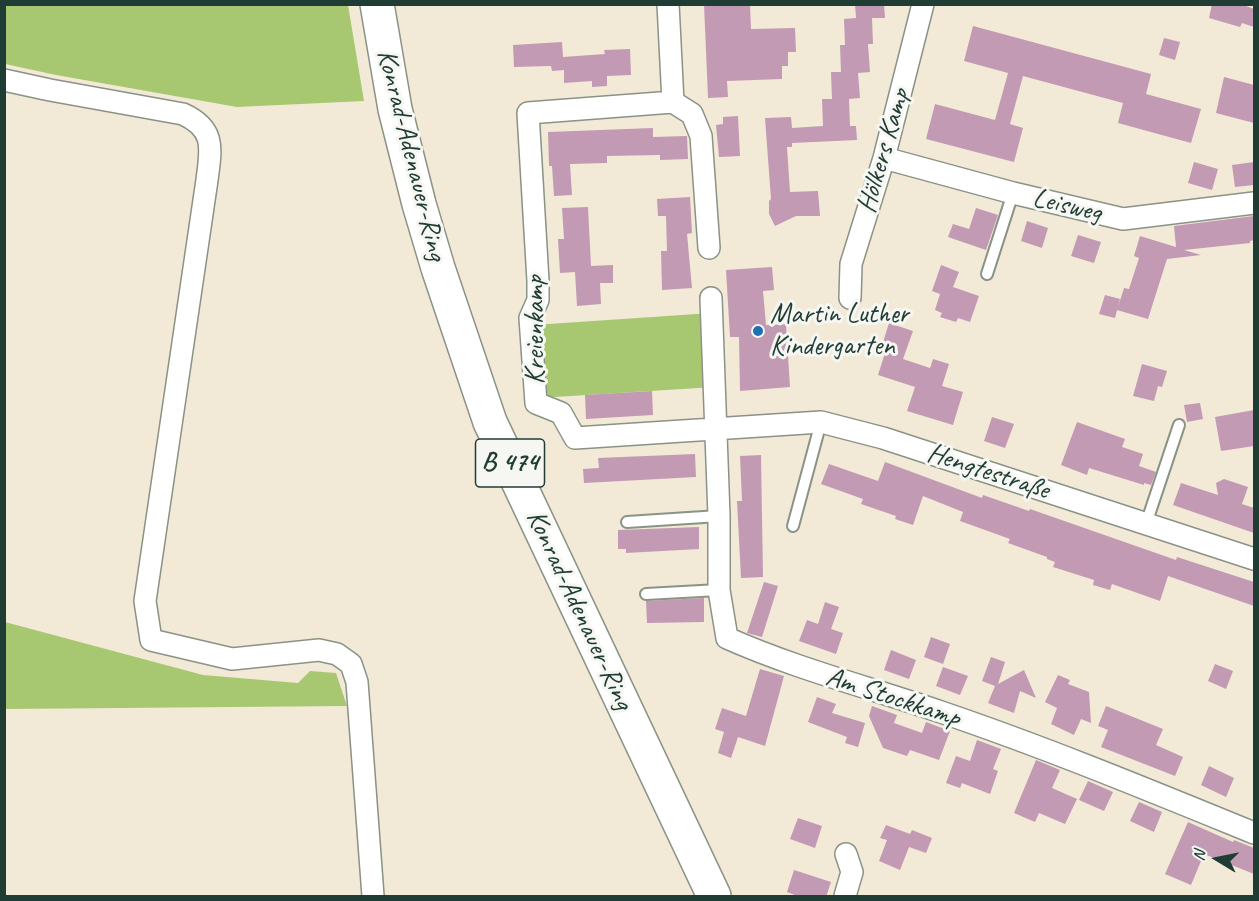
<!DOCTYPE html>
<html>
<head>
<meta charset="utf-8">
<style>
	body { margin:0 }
	#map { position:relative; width:1259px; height:901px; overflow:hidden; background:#f3e9d7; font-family:Caveat,sans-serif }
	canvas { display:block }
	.frame { position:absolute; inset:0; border:6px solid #1f3d34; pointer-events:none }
	.north { position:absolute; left:1187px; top:829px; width:60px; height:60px; -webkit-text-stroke:4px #f6f6f2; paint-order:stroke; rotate:280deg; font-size:16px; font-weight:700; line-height:24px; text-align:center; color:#1f3d34 }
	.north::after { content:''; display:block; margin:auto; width:21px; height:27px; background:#1f3d34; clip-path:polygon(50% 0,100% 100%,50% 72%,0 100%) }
</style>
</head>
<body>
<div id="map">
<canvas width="1259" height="901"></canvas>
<div class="frame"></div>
<div class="north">N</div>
</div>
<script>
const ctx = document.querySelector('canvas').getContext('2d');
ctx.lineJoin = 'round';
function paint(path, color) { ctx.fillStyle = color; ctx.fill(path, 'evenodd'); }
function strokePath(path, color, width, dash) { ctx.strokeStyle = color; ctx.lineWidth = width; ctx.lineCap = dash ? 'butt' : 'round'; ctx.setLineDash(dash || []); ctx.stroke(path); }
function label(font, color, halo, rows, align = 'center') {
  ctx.font = font + ' Caveat,sans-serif'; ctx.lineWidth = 6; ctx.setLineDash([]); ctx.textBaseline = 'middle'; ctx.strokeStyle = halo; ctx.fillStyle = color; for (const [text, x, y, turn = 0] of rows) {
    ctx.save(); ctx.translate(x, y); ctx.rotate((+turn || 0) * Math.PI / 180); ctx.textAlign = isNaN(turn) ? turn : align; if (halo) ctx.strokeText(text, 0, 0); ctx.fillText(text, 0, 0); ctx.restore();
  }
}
const green = new Path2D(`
	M5 4 348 5 364 101 237 107 56 75 5 64Z
	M711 313 714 387 539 398 534 325Z
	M5 622 203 675 298 683 310 671 336 673 347 706 5 709Z`);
const building = new Path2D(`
	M704 4H750L751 29 795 28 796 52H788V66H782V79L727 81 728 97 708 98Z
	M855 4H884L885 18H872L873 44H868L870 72 858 73 860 98 849 99 850 126H856L857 140 792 143V147H787L790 192 818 191 820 216H796L775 226 769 214V201L771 199 765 118 791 117 792 128 823 126 822 99H832L831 72H841L840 45H845L844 19 856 18Z
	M1212 4H1241L1254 9V27L1242 23 1240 27 1209 18Z
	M973 26 1151 74 1146 94 1201 109 1191 143 1118 123 1123 103 1023 76 1010 124 1023 128 1014 162 926 139 935 104 995 120 1008 73 964 61Z
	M1164 38 1180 42 1175 60 1159 55Z
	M562 42 563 57 605 54 604 50 630 49 631 75 607 76V86L592 87V81L564 83V70L552 71 551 66 514 67 513 45Z
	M1224 77 1254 85V123L1216 113Z
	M738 116 740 156 719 157 716 125 723 124V117Z
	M653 128V137L687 136 688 159 660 160V155L607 156V163L570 164 572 195 554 196 552 166H549L548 132Z
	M1194 162 1218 169 1212 190 1188 183Z
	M1254 162V185L1235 187 1232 165Z
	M690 197 692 233 687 234 692 288 662 290 661 251H667L666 216H658L657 199Z
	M588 207 591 266 613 265V283H600L601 304 577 306 575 272 560 273 558 239H564L562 208Z
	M976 208 998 215 986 250 948 237 953 224 969 229Z
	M1254 216V240L1250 241V243L1184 250 1201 255 1167 259 1148 319 1117 310 1124 288 1129 289 1139 258 1134 256 1140 236 1176 247 1174 226Z
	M1027 221 1048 228 1042 248 1021 241Z
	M1078 235 1101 242 1094 263 1071 256Z
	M941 265 959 272 953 287 979 296 970 322 958 318 956 322 940 317 942 313 935 310 940 294 932 291Z
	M772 267 774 290 763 291 766 325 786 324 790 387 740 391 739 337H730L726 270Z
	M1105 295 1120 299 1115 318 1099 314Z
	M889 323 913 331 903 359 930 368 933 359 949 364 942 386 963 392 953 425 907 411 915 387 878 375 885 353 880 352Z
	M1142 364 1167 371 1162 387 1158 386 1154 401 1133 396Z
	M652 391 653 415 586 419 585 395Z
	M1200 403 1203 419 1187 422 1184 405Z
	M1254 410V446L1221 451 1215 417Z
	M992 417 1014 424 1005 448 984 441Z
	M1077 422 1125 439 1122 447 1143 454 1139 466 1156 472 1151 485 1144 483V485L1089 468 1087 475 1061 465Z
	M695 454 696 477 584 483 583 469 599 468 598 458Z
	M761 455 763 577 741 578 737 501H742L740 456Z
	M885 462 982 498 983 495 1029 511 1030 509 1176 560 1177 557 1254 582V606L1168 576 1160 601 1112 584 1110 590 1093 585 1094 580 1053 567 1055 562 1047 559V557L1008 543 1010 539 960 521 963 512 923 496 913 525 895 519 896 516 861 504 863 499 821 484 829 464 878 481Z
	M1224 479 1248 487 1242 504 1254 508V533L1173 505 1181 483 1218 495 1216 483Z
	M699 527V549L626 553V549H618V530Z
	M764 582 778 586 762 637 747 633Z
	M704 598V622L647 623 646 601Z
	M825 602 839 607 831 629 843 633 836 654 799 641 807 620 818 624Z
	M931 637 950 644 943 664 924 657Z
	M891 650 916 660 909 679 884 670Z
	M991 657 1005 662 998 684 1024 670 1036 698 1020 691 1014 713 988 703 995 686 982 681Z
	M1215 664 1233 671 1226 689 1208 681Z
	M943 667 968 676 960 695 936 686Z
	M760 669 784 676 765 746 738 737 731 758 718 753 724 732 715 729 722 708 746 716Z
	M1058 675 1070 680 1068 684 1089 692 1091 723 1081 719 1074 735 1051 724 1057 708 1045 702Z
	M817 697 836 704 832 713 865 723 858 747 845 743 847 737 808 722Z
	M872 706 897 715 894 723 922 733 926 722 950 731 939 760 910 750 907 756 883 748 869 716Z
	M1106 706 1163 729 1156 745 1183 757 1175 776 1101 747 1108 730 1098 726Z
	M977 740 1001 749 993 769 998 771 990 794 962 783 960 788 946 783 956 756 970 761Z
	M1036 760 1060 770 1052 788 1077 799 1065 824 1039 813 1035 822 1014 813Z
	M1209 766 1234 778 1226 797 1201 785Z
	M1088 781 1113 792 1104 811 1079 800Z
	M1139 802 1162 812 1154 832 1130 821Z
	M798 818 822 826 815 848 790 839Z
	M1188 822 1233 842 1234 840 1254 848V874L1204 854 1191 885 1165 874Z
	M886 825 910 834 912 830 932 838 926 853 909 847 900 870 879 861 887 840 880 838Z
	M794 870 831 882 826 897H800L787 892Z`);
const lane = new Path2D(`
	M987 274 1013 193
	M627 522 719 516
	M1146 524 1179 425
	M793 526 821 422
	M646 594 719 590`);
const street = new Path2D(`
	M668 4 673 102
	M4 80 50 90 183 114C216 129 211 149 207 180L145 601 151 640 232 659 319 650 337 654 351 664 357 682 373 896
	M884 158 1013 193 1123 219 1254 203
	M709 248 701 136 692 114 673 102 528 113 538 281V300L530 318 536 403 561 413 575 438 821 422 883 438 1254 559
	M711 298 719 516V590L727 638C797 669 868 687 941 712 1047 748 1151 791 1254 833
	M850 298 851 264 884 158 923 4
	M845 896 852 872 846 854`);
const primary = new Path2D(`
	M377 4 395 109 419 204 438 268 490 422 714 896`);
const markers = [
	[758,331,6,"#1f6fb2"]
];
const shields = [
	[510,463,69]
];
const shieldNames = [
	["B 474",510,463]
];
const streetNames = [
	["Hölkers Kamp",884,151,-74],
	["Konrad-Adenauer-Ring",411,155,76],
	["Leisweg",1067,206,13],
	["Kreienkamp",536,330,-90],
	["Hengtestraße",988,472,18],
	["Konrad-Adenauer-Ring",579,610,65],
	["Am Stockkamp",893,698,18]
];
const poiNames = [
	["Martin Luther",770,315],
	["Kindergarten",770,347]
];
paint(green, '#a7c871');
paint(building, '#c29ab4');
strokePath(lane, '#899386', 14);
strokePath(street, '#899386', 24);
strokePath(primary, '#899386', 36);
strokePath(lane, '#fff', 10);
strokePath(street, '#fff', 21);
strokePath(primary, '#fff', 33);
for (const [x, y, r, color] of markers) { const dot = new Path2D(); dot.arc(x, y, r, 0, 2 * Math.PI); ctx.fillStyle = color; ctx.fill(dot); strokePath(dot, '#f6f6f2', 2); }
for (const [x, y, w] of shields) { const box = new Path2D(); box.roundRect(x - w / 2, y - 24, w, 48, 4.5); ctx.fillStyle = '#f6f6f2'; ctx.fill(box); strokePath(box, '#1f3d34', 1.5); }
label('bold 27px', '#1f3d34', null, shieldNames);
label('28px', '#1f3d34', '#f6f6f2', streetNames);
label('28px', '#1f3d34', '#f6f6f2', poiNames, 'left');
</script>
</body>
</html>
